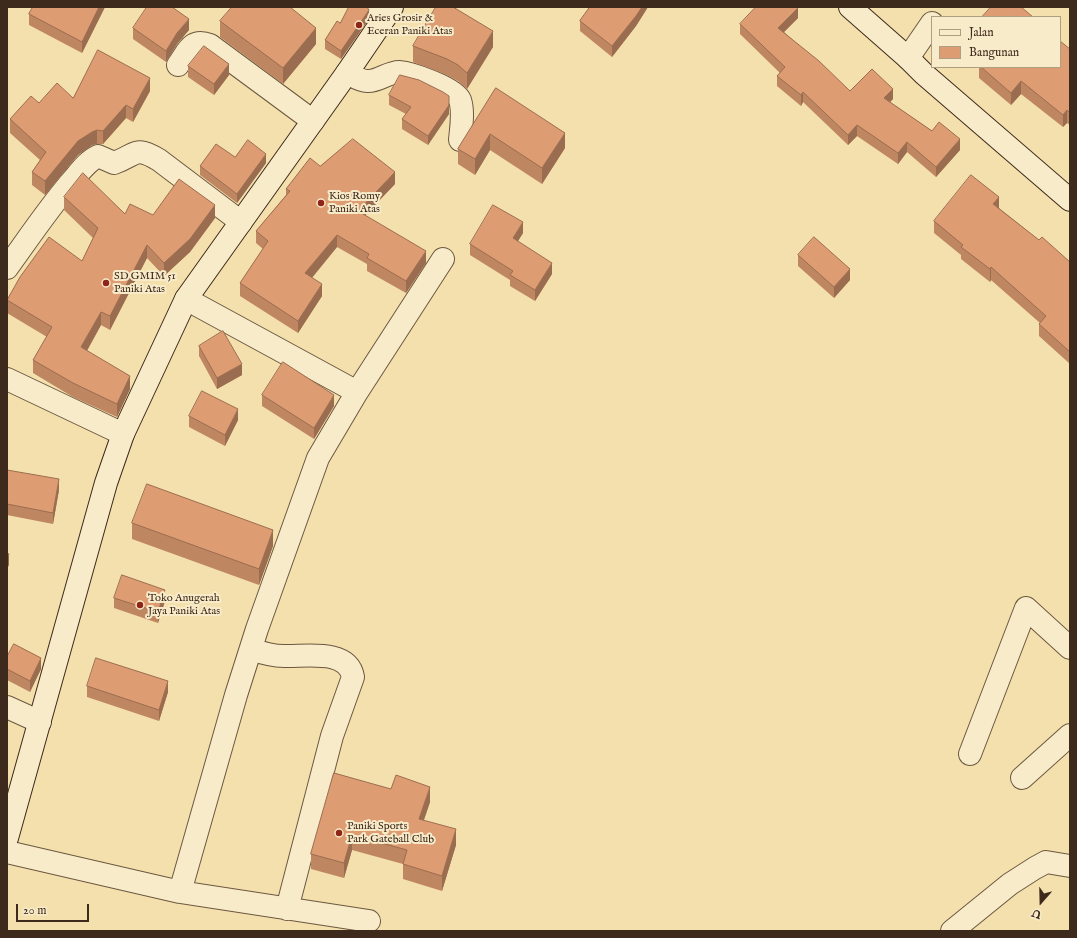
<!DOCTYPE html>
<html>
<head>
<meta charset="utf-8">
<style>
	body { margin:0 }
	#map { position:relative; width:1077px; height:938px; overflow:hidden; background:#f4e0ad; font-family:"IM FELL English",serif }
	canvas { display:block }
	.frame { position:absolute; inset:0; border:8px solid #3e2a1c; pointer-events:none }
	.legend { position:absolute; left:931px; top:16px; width:130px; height:52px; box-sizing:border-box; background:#f8ebca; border:1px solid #ae9e84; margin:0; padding:5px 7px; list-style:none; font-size:12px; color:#3e2a1c }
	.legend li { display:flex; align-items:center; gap:8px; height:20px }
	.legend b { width:20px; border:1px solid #ae9e84 }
	.north { position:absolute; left:1021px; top:882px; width:40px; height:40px; -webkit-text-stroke:3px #f8ebca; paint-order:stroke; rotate:200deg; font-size:11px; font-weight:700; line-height:16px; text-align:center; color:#3e2a1c }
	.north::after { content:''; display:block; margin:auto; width:14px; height:18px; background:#3e2a1c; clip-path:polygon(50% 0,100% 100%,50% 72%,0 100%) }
	.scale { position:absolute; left:16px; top:904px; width:73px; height:18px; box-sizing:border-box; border:2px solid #3e2a1c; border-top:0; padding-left:5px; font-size:12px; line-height:14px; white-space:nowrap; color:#3e2a1c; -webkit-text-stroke:3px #f8ebca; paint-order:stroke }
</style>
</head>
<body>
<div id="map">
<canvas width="1077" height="938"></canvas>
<div class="frame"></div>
<ul class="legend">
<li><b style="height:5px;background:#f8ebca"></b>Jalan</li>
<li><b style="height:11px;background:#de9c72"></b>Bangunan</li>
</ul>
<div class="north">U</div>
<div class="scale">20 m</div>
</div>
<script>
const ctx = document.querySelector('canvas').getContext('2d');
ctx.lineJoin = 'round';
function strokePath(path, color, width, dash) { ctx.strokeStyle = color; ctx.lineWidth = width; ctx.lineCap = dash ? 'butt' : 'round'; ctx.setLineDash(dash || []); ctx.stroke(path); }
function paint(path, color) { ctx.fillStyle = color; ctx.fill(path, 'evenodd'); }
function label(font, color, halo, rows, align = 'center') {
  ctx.font = font + ' "IM FELL English",serif'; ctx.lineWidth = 4; ctx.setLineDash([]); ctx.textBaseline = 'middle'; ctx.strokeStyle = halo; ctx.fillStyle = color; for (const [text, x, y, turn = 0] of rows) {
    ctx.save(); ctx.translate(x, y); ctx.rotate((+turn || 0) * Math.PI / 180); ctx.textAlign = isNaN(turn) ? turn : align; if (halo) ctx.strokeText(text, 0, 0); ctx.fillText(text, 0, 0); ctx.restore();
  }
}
const street = new Path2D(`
	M375 7 385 17
	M908 58 932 23
	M178 65C188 51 191 38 210 45L313 121
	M347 73C353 76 360 81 367 81 378 82 388 72 399 72 412 73 455 88 460 100 464 112 461 128 460 140
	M7 268C28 239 48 209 71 182 79 173 87 161 98 156L114 163C137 155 134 145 159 160L241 222
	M186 299 357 392
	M7 379 123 434
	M251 649C262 653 273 656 284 656 304 657 348 648 353 677L332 736 287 909
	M7 707 40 722
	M970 754 1026 608 1070 648
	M1022 778 1070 735
	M7 852 180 892 369 921
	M180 892 236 695 257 629 318 458 357 392 443 259
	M952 931 1010 884 1035 868 1046 862 1070 866`);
const secondary = new Path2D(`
	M850 7 908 58 924 74 1070 200
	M7 838 106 483 123 434 186 299 347 73 392 7`);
const wall = new Path2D(`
	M33 7H105L82 53 29 25V14Z
	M590 7H648L636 26 612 57 580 31V21Z
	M798 18 784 32 850 91 893 99 890 102 960 150 936 177 907 152 898 164 857 136 848 145 803 102 801 106 777 86V76L780 73 740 34V24Z
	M369 19 341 59 325 49V40L340 23Z
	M220 21 316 44 283 84 220 37Z
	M133 28 189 30 177 44 166 62 133 39Z
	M413 46 493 47 467 89 458 81 447 75 413 62Z
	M1070 49V125L1067 123 1063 127 1021 94 1011 105 979 78V67H1060Z
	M188 66 229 75 214 95 188 77Z
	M496 88 565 148 542 184 490 150 475 175 458 164V149Z
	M150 91 133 122 126 118 103 144H97L92 145 78 155 45 195 32 185V172L40 160 10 133V119L39 103 73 98Z
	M389 95 449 114 428 145 402 129V119L406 114 389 105Z
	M235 157 266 163 237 203 200 175V166Z
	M320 166 395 184 365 215 426 263 406 293 367 271V264L337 247 312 278 322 296 298 333 240 296V283L263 249 256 243V231L286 195V189Z
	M64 197 125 214 215 218 190 252 164 276 147 258 110 330 101 325 87 351 130 389 117 417 73 397 33 373V360L47 337 7 313V299L82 261 93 238 64 210Z
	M999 208 1039 240 1070 262V364L1039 336V324L1040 323 991 280 990 282 961 259V255L934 233V221Z
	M523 233 518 241 552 274 535 301 510 286V280L470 255V244Z
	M798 255 850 280 834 298 798 266Z
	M199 346 242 375 217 389 199 356Z
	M262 395 334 406 314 439 262 406Z
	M189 416 238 420 225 446 189 427Z
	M7 470 59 490 53 524 7 515Z
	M132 523 273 546 259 585 132 539Z
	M114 598 165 601 158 623 114 608Z
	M7 657 41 669 30 692 7 680Z
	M87 686 168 692 159 721 87 697Z
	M334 773 430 802 424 820 456 845 442 891 403 879V864L352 850 344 878 311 869V854Z`);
const shadedWall = new Path2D(`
	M99 7H105L82 53V42Z
	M642 7H648L636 26 612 57V46Z
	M798 8V18L778 38V28Z
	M369 10V19L341 59V51Z
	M189 19V30L177 44 166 62V51L177 33Z
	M316 28V44L283 84V68Z
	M493 31V47L467 89V73Z
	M229 64V75L214 95V84Z
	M150 78V91L133 122V109Z
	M1021 81V94L1011 105V93Z
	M893 89V99L884 108V98Z
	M803 92V102L801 106V95Z
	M126 105V118L103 144V131Z
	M449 105V114L428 145V136Z
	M1067 110V123L1063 127V115Z
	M857 125V136L848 145V135Z
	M97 130V144L92 145 78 155 45 195V181L78 141 92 132Z
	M565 133V148L542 184V168Z
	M490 134V150L475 175V159Z
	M960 139V150L936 177V167Z
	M907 142V152L898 164V153Z
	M266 154V163L237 203V194Z
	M395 172V184L358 223V211Z
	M999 197V209L993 204Z
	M215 205V218L190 252 164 276V263Z
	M523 222V233L513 249V238Z
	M337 235V247L305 286V273Z
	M147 245V258L110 330V316Z
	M426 251V263L406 293V281Z
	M552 263V274L535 301V290Z
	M991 267V280L990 282V269Z
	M850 269V280L834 298V287Z
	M322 284V296L298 333V321Z
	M101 312V325L81 361V347Z
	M242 364V375L217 389V378Z
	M130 376V389L117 417V404Z
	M334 395V406L314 439V428Z
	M238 409V420L225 446V435Z
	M59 479V490L53 524V513Z
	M273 530V546L259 585V569Z
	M9 554V565L7 569V558Z
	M165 590V601L158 623V612Z
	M41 658V669L30 692V681Z
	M168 681V692L159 721V710Z
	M430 787V802L419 834V819Z
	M456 829V845L442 891V876Z
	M352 835V850L344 878V863Z`);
const building = new Path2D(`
	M33 7H99L82 42 29 14Z
	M147 7H172L189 19 177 33 166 51 133 28Z
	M232 7H290L316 28 283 68 220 21Z
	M349 7H367L369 10 341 51 325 40 337 21 340 23Z
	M436 7H453L493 31 467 73 458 65 447 59 413 46Z
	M590 7H642L636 16 612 46 580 21Z
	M756 7H797L798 8 778 28 819 61 850 91 872 69 893 89 884 98 932 131 939 122 960 139 936 167 907 142 898 153 857 125 848 135 803 92 801 95 777 76 785 67 740 24Z
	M991 7H1021L1033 17H982Z
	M1060 41 1070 49V113L1067 110 1063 115 1021 81 1011 93 981 67H1060Z
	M204 46 229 64 214 84 188 66Z
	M98 50 150 78 133 109 126 105 103 131 97 130 92 132 78 141 45 181 32 172 46 152 10 119 31 96 39 103 57 83 73 98Z
	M400 75 419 80 443 92 449 96V105L428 136 402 119 411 107 389 95Z
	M496 88 565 133 542 168 490 134 475 159 458 149Z
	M353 139 395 172 358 211 426 251 406 281 367 258 369 254 337 235 305 273 322 284 298 321 240 283 268 241 256 231 290 191 286 189 310 158 320 166Z
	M248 140 266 154 237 194 200 166 216 144 235 157Z
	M83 173 125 214 130 204 153 215 179 179 215 205 190 239 164 263 147 245 110 316 101 312 81 347 130 376 117 404 73 383 33 360 52 327 7 300 20 277 49 237 82 261 98 228 64 197Z
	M971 175 999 197 993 204 1039 240 1042 237 1070 262V352L1039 324 1046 316 991 267 990 269 961 247 963 245 934 221Z
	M493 205 523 222 513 238 552 263 535 290 510 275 513 271 470 244Z
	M814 237 850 269 834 287 798 255Z
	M223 331 242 364 217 378 199 346Z
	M283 362 334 395 314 428 262 395Z
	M202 391 238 409 225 435 189 416Z
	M7 470 59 479 53 513 7 504Z
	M147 484 273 530 259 569 132 523Z
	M7 553 9 554 7 558Z
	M122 575 165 590 158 612 114 598Z
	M14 644 41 658 30 681 7 669V657Z
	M96 658 168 681 159 710 87 686Z
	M334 773 391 789 396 775 430 787 419 819 456 829 442 876 403 864 407 850 352 835 344 863 311 854Z`);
const markers = [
	[359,25,4,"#8f2418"],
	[321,203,4,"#8f2418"],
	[106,283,4,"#8f2418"],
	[140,605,4,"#8f2418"],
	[339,833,4,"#8f2418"]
];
const poiNames = [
	["Aries Grosir &",367,19],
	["Eceran Paniki Atas",367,32],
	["Kios Romy",329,197],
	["Paniki Atas",329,210],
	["SD GMIM 51",114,277],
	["Paniki Atas",114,290],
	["Toko Anugerah",148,599],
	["Jaya Paniki Atas",148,612],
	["Paniki Sports",347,827],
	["Park Gateball Club",347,840]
];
strokePath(street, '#6c5840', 24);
strokePath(secondary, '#3e2a1c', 24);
strokePath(street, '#f8ebca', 22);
strokePath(secondary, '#f8ebca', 22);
paint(wall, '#bf8662');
paint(shadedWall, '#9b6d50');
paint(building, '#de9c72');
strokePath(building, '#9b6d50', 1);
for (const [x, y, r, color] of markers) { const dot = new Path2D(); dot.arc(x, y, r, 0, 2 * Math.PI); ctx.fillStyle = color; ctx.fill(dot); strokePath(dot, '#f8ebca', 1.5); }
label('11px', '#3e2a1c', '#f8ebca', poiNames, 'left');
</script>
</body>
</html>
